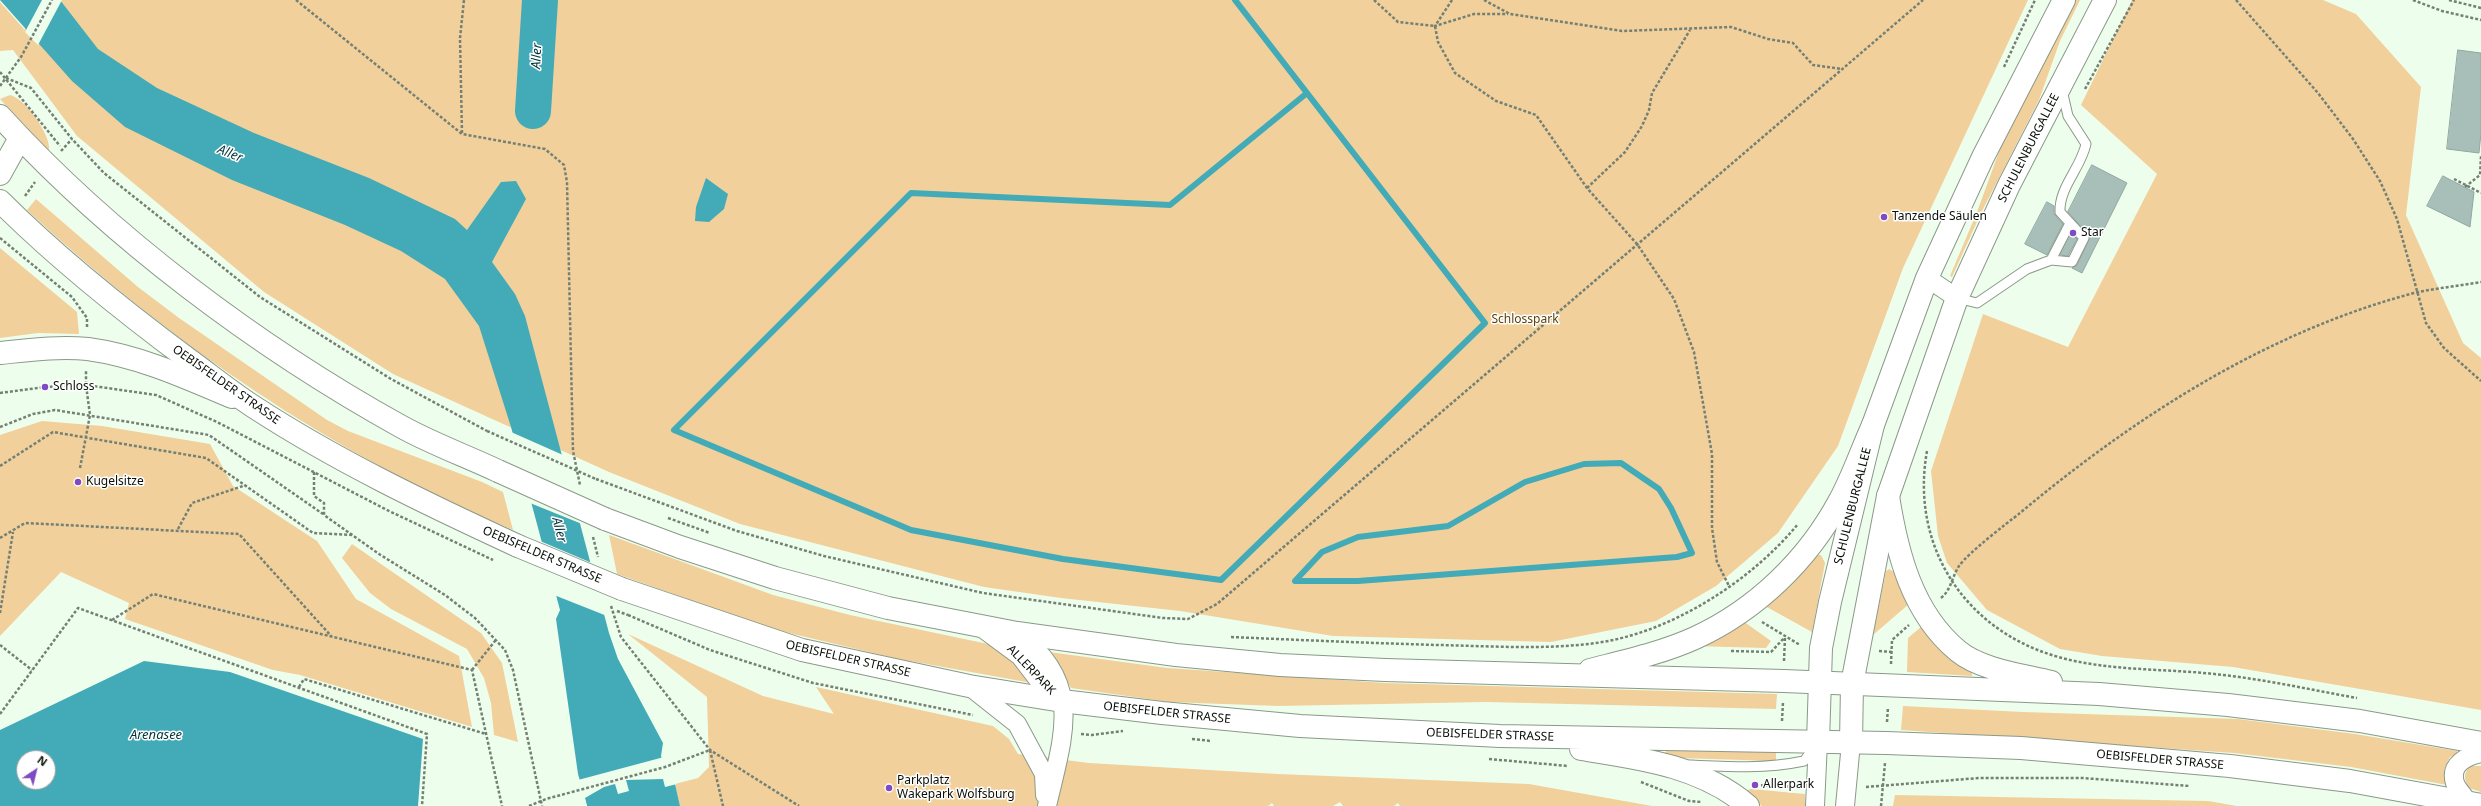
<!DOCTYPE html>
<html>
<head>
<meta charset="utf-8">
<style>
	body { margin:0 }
	#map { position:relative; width:2481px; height:806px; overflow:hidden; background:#eefeec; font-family:"Noto Sans",sans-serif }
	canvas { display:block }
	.north { position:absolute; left:16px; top:750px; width:40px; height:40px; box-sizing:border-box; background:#fff; border:1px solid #9c9f9c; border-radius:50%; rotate:35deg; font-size:11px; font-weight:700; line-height:16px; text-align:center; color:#080e08 }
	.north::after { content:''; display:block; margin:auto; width:14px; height:18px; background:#804ac1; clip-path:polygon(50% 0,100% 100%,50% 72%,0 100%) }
</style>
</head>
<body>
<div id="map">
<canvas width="2481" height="806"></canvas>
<div class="north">N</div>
</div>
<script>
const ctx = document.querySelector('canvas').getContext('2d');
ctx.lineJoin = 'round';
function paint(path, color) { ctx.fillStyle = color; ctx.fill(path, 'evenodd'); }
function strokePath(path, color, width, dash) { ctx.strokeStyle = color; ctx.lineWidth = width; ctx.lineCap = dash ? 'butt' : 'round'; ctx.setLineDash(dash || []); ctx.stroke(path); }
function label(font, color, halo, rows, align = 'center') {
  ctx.font = font + ' "Noto Sans",sans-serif'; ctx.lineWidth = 3; ctx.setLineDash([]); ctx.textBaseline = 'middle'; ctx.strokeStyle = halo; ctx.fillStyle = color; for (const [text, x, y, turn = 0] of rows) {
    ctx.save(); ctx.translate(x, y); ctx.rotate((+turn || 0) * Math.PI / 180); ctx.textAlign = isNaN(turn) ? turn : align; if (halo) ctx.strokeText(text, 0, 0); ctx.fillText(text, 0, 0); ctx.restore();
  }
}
const green = new Path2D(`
	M41 0H2028L1903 268 1838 446 1778 533 1716 586 1656 621 1551 642 1333 636 1180 611 1061 598 984 587 740 524 609 472 393 374 264 292 77 136 13 50 0 51V2L24 29 23 32Z
	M2076 0H2080L2060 41 2039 100 1981 213 1952 277 1950 276 1977 212 2000 149Z
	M2132 0H2323L2356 14 2421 87 2406 215 2463 343 2481 358V710L2233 667 2102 656 2060 649 1987 610 1947 563 1938 536 1931 471 1983 314 2068 347 2157 174 2081 105Z
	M10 95C25 98 52 136 49 151L0 99Z
	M36 199 138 287 179 318 327 420 348 431 482 482 503 492 513 530C333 455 170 343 27 210Z
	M0 248 77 312 79 334 38 333 0 338Z
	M42 421 102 426 210 444 233 486 317 541 356 599 459 656 472 727 300 675 273 670 125 619 129 603 61 572 0 636V435Z
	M609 535 773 595 850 615 988 644 1014 661 1032 683 899 659 772 629 617 574Z
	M352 544 481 633 502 663 518 742 494 735 491 703 484 678 467 649 391 609 370 593 342 558Z
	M1810 555H1821L1825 563 1812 632 1765 606Z
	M1889 569 1894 572 1909 604 1873 635 1886 571Z
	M1743 621 1771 641 1766 648 1692 646Z
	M1922 626 1972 672V676L1907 672 1908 638Z
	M628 634 763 696 834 714 816 687 993 726 1009 739 1018 754 1089 763 1278 774 1529 784 1652 806H1400L1398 803 1394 806H1343L1340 802 1333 806H1274L1272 803 1268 806H680L675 784 698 778 709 767 707 697Z
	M1049 652 1167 668 1385 683 1777 694 1776 709 1486 702 1278 706 1169 702 1071 688Z
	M1903 706 2023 712 2238 719 2355 734 2457 751V755L2450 757 2444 770 2447 785 2351 767 2234 753 1901 730Z
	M1668 750 1776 752V761L1678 758 1664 753Z
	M2470 766H2481V792L2469 788C2464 779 2463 774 2470 766Z
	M1751 789 1805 794V806H1762L1744 791Z
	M1895 795 2208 801 2237 806H1893Z`);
const water = new Path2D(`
	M0 0H60L98 49 157 88 254 133 369 178 455 219 467 230 501 182 516 181 526 199 492 262 515 294 525 316 609 633 618 659 663 743 661 756 669 781 675 784 680 806H587L578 774 556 619 560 610 511 427 479 326 445 279 401 251 345 225 232 180 125 127 72 81Z
	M706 178 728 194 724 209 709 222 695 221 696 207Z
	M144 661 230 672 423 739 418 806H0V730ZM24 758H48V782H24Z`);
const pier = new Path2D(`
	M42 0H62L38 45 25 32Z
	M511 432 563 455 582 524 530 503Z
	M540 541 592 563 607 616 554 595Z
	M664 757 671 780 677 784 665 787 663 779 626 780 629 791 618 794 615 784 604 787 585 798 587 806H585L578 780Z`);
const stream = new Path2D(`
	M1235 0 1485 323 1221 580 1063 559 911 530 674 430 911 193 1170 205 1307 93
	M1621 463 1659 489 1671 508 1692 553 1677 557 1358 581H1295L1322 552 1358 537 1448 526 1525 482 1584 464Z`);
const river = new Path2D(`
	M533 111 540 0`);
const building = new Path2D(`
	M2458 50 2481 53V133L2479 153 2447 149Z
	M2092 165 2127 183 2082 273 2072 268 2077 265 2090 237 2068 212Z
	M2443 176 2474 192 2470 227 2427 206Z
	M2047 202 2054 206V214L2063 224 2047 255 2025 244Z
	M2071 233 2077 239 2068 256 2060 255Z`);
const path = new Path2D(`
	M296 0 462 134 545 149 564 165 567 182 573 451 580 485
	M1374 0 1398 22 1435 26 1438 42 1455 73 1496 101 1536 115 1587 188 1637 244 1674 299 1694 352 1712 454V528L1717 562 1730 588
	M1452 0 1435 26 1474 14H1508
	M1484 0 1510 14 1622 31 1731 27 1768 39 1793 43 1813 65 1842 69
	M2236 0 2318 93 2353 139 2380 181 2397 219 2426 323 2444 348 2481 381
	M2413 0 2442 11 2481 20
	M2449 0 2481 8
	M2004 67 2035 0
	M0 72 60 146
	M6 78 31 88 72 139 104 173 260 297 391 379 487 431
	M0 86 21 57 52 0
	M2085 89 2134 0
	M462 133 460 38 464 0
	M61 151 72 139
	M2454 179 2481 193
	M2465 187 2480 175 2481 156
	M1587 188 1625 152 1642 126 1649 110 1652 93 1690 30
	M25 196 35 182
	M0 238 72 297 87 318V327
	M0 393 45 387 86 385 156 395 217 422 389 511 493 560
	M0 427 33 414 55 410 209 435 323 514
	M1927 451C1910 545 1964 629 2055 656 2108 672 2168 668 2223 675 2268 680 2312 690 2357 698
	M0 466 53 432 206 458 313 533 352 535
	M80 468 90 415 86 385V370
	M314 472V496L324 503V515L379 554 445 595 475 618 505 650 513 670 542 806
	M596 479 737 531 824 556 983 593 1163 618 1188 619 1217 604 1923 0
	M668 518 710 533
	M178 529 192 503 243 486
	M593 537 598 557
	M0 538 25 523 239 534 332 637
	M1941 598C1951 590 1952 577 1959 566 1968 553 2006 524 2020 513 2136 416 2267 332 2414 293 2436 288 2459 286 2481 282
	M611 606 621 637 710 750 799 806
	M0 613 13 532
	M628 615 710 650 813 683 973 715
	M112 620 153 594 472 670 502 806
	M1762 622 1800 645
	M1231 637C1300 640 1369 643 1438 645 1490 646 1544 650 1596 643 1671 633 1751 581 1798 524
	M0 645 32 670
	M1731 651 1771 652 1784 638
	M1879 651 1892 652
	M1784 661 1785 637
	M1891 664 1892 640 1909 625
	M472 670 495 641
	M299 687 304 679 486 734
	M0 714 78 608 427 734 422 806
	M1782 721 1783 702
	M1887 722 1888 707
	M1081 734 1092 735 1123 731
	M1192 739 1211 741
	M710 750 723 806
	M1489 759 1568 766
	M1641 782 1689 801 1702 802
	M1756 785 1797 787
	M1866 787 1979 778H2082L2190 786
	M529 806 546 799 665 767 710 750
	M1881 806 1885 763`);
const lane = new Path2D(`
	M2051 260 2069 225
	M1957 298 1977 303 2027 269 2051 260 2072 262 2084 238 2060 212C2059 187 2081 168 2086 144L2068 116 2062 90
	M1690 765C1729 767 1766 769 1804 761L1816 745`);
const street = new Path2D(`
	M1927 278 1957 298
	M982 628 1020 656 1043 686 1062 701
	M1017 633C1085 683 1063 736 1047 806
	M969 686 1017 724 1044 774 1045 795
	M2468 802C2464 796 2457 789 2455 783 2449 764 2467 756 2481 753
	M1815 806 1818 742
	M1845 806 1851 743`);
const secondary = new Path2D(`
	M0 174 20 138
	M0 353C29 350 59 346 88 349 139 356 185 377 232 397
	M1818 742 1821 648 1830 602 1873 425 1927 278 1983 157 2064 0
	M1851 743 1852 684 1888 496 1957 298 2009 185 2105 0`);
const primary = new Path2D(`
	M0 116C110 237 259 348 402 427 433 444 466 456 498 471
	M0 201C58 259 122 310 188 359 210 375 231 392 254 407 337 461 427 504 518 546
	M1888 496C1897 553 1912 613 1958 651 1981 670 2023 675 2051 682
	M605 519 680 547 775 578 888 608 1017 633 1176 655 1280 665 1385 670 1784 681 2099 694 2228 705 2360 721 2481 743
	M622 589 802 650 969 686 1062 701 1162 713 1300 726 1500 736 1886 743 2021 748 2230 766 2350 781 2481 805
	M1590 670C1625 661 1662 653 1695 638 1756 610 1808 560 1840 500 1853 476 1862 449 1873 425
	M1581 749C1639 758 1702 766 1748 806`);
const pathBridge = new Path2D(`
	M487 431 596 479
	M617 611 628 615`);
const primaryBridge = new Path2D(`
	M498 471 605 519
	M518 546 622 589`);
const markers = [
	[1884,217,4,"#804ac1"],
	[2073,233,4,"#804ac1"],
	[45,387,4,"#804ac1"],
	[78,482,4,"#804ac1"],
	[1755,785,4,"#804ac1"],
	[889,788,4,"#804ac1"]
];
const streetNames = [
	["SCHULENBURGALLEE",2029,148,-63],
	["OEBISFELDER STRASSE",226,385,35],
	["SCHULENBURGALLEE",1853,506,-76],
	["OEBISFELDER STRASSE",542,555,23],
	["OEBISFELDER STRASSE",848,659,13],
	["ALLERPARK",1031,670,46],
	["OEBISFELDER STRASSE",1167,713,6],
	["OEBISFELDER STRASSE",1490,735,2],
	["OEBISFELDER STRASSE",2160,760,5]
];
const poiNames = [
	["Tanzende Säulen",1892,217],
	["Star",2081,233],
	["Schloss",53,387],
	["Kugelsitze",86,482],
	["Parkplatz",897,781],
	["Wakepark Wolfsburg",897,795],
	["Allerpark",1763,785]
];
const parkNames = [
	["Schlosspark",1525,320]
];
const waterNames = [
	["Aller",537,56,-87],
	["Aller",230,154,22],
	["Aller",559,530,76],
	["Arenasee",156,735]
];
paint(green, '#f1d09b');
paint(water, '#42abb7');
paint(pier, '#eefeec');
strokePath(stream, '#42abb7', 6);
strokePath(river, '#42abb7', 36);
paint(building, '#a7bfb8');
strokePath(building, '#90a8a1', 1);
strokePath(lane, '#8b9989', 11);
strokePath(street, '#8b9989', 20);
strokePath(secondary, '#8b9989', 24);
strokePath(primary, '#8b9989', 24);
strokePath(path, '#758074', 2.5, [3, 2]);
strokePath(lane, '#fff', 9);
strokePath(street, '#fff', 18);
strokePath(secondary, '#fff', 22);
strokePath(primary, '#fff', 22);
strokePath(primaryBridge, '#8b9989', 24, []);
strokePath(pathBridge, '#758074', 2.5, [3, 2]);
strokePath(primaryBridge, '#fff', 22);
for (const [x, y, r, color] of markers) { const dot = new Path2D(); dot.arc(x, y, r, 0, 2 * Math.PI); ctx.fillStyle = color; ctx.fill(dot); strokePath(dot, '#fff', 1.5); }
label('12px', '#080e08', '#fff', streetNames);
label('12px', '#080e08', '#fff', poiNames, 'left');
label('12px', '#5c410b', '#fff', parkNames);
label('italic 13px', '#003439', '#fff', waterNames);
</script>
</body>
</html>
